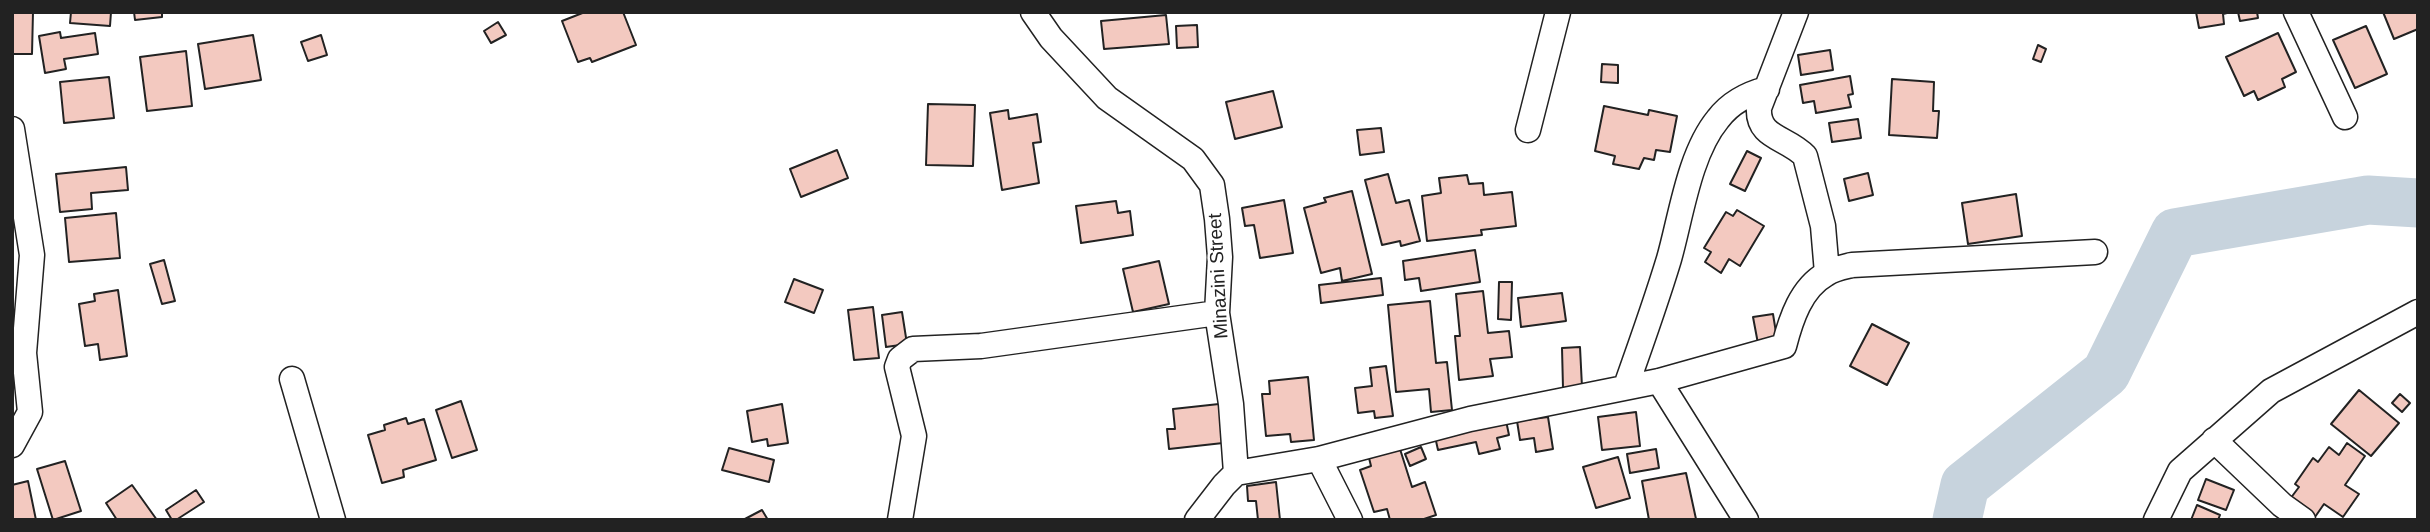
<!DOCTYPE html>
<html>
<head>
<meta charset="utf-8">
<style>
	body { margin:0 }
	#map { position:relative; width:2430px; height:532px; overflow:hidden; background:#fff; font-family:Arial,sans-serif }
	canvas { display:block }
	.frame { position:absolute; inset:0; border:14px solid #222; pointer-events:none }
</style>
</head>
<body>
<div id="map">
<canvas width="2430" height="532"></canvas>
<div class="frame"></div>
</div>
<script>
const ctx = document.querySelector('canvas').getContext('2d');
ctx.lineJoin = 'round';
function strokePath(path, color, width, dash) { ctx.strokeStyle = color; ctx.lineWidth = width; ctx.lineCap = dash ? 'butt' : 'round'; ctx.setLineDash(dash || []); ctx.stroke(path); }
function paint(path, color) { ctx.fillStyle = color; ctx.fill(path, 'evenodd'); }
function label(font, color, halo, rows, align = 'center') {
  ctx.font = font + ' Arial,sans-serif'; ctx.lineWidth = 5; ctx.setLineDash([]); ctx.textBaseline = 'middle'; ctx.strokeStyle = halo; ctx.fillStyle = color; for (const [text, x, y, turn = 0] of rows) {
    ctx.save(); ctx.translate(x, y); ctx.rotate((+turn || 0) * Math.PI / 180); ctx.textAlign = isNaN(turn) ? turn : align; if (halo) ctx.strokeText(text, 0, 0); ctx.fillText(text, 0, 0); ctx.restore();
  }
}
const river = new Path2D(`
	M1957 520 1965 485 2106 373 2175 233 2368 200 2418 203`);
const building = new Path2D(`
	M12 12H33L32 54H12Z
	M71 12H111L110 26 70 23Z
	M134 12H162V17L135 20Z
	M585 12H623L636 45 592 62 590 58 578 62 562 21Z
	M2196 12H2231L2223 14 2224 24 2199 28Z
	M2238 12H2257L2258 18 2240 21Z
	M2383 12H2418V29L2394 39Z
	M1166 15 1169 44 1104 49 1101 21Z
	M498 22 506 35 491 43 484 31Z
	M1197 25 1198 47 1177 48 1176 26Z
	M2366 26 2387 74 2355 88 2333 40Z
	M60 32 61 38 95 33 98 54 64 59 66 69 45 73 39 36Z
	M2278 33 2296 72 2282 79 2285 87 2258 100 2254 91 2244 96 2226 57Z
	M253 35 261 80 205 89 198 44Z
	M321 35 327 55 308 61 301 42Z
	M2038 45 2046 49 2041 62 2033 59Z
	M1830 50 1833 70 1801 75 1798 55Z
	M186 51 192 106 147 111 140 57Z
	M1602 64 1618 65V83L1601 82Z
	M1850 76 1853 94 1848 95 1851 107 1816 113 1814 101 1803 103 1800 85Z
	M109 77 114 118 64 123 60 82Z
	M1892 79 1934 82 1933 111H1939L1937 138 1889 135Z
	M1273 91 1282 127 1235 139 1226 102Z
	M928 104 975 105 973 166 926 165Z
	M1604 106 1648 115 1649 110 1677 116 1670 152 1656 150 1654 160 1644 158 1639 169 1613 164 1615 156 1595 151Z
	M1008 110 1009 119 1037 114 1041 142 1033 143 1039 183 1002 190 990 113Z
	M1858 119 1861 138 1832 142 1829 123Z
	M1381 128 1384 152 1360 155 1357 130Z
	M837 150 848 178 801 197 790 169Z
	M1747 151 1761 158 1745 191 1730 184Z
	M126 167 128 190 91 193 92 209 60 212 56 174Z
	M1868 173 1873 195 1849 201 1844 179Z
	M1388 174 1396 203 1409 200 1420 241 1401 246 1400 241 1382 245 1365 180Z
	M1467 175 1469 184 1483 183 1484 195 1512 192 1516 226 1481 230 1482 235 1427 241 1422 196 1441 193 1439 178Z
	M1352 191 1372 274 1342 281 1340 268 1321 273 1304 208 1326 202 1324 198Z
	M2016 194 2022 236 1968 244 1962 203Z
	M1284 200 1293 253 1260 258 1254 225 1245 226 1242 208Z
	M1116 201 1118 213 1130 211 1133 235 1081 243 1076 206Z
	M1737 210 1764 226 1740 266 1729 259 1721 273 1705 262 1711 252 1704 248 1726 212 1733 216Z
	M116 213 120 258 69 262 65 218Z
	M1475 250 1480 282 1421 291 1419 278 1405 280 1403 261Z
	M164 260 175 301 162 304 150 264Z
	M1159 261 1169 304 1133 312 1123 269Z
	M1381 278 1383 295 1321 303 1319 285Z
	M794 279 823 290 814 313 785 302Z
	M1499 282H1512L1511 320 1498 319Z
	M118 290 127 356 100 360 98 344 85 346 79 304 95 301 94 294Z
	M1483 291 1488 333 1509 331 1512 357 1490 359 1493 376 1459 380 1455 336H1460L1456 294Z
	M1562 293 1566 321 1521 327 1518 298Z
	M1430 301 1436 363 1447 362 1452 410 1431 412 1429 389 1396 392 1388 305Z
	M873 307 879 358 854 360 848 310Z
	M902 312 907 344 886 347 882 315Z
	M1773 314 1778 345 1759 349 1753 317Z
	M1872 324 1909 343 1887 385 1850 366Z
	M1580 347 1582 387 1563 388 1562 348Z
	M1386 366 1393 416 1375 418 1374 411 1358 413 1355 388 1372 386 1370 368Z
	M1308 377 1314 440 1291 442 1290 434 1266 436 1262 394H1270L1269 381Z
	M2359 390 2399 423 2371 456 2331 424Z
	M2400 394 2410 403 2402 412 2392 403Z
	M461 401 477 450 452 458 436 410Z
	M782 404 788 443 768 446 767 439 752 442 747 411Z
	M1219 404 1223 443 1169 449 1167 429H1175L1173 409Z
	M1636 412 1640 446 1602 450 1598 417Z
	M1505 416 1509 435 1497 438 1500 449 1479 454 1476 442 1438 450 1434 432Z
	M1548 417 1553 449 1536 452 1534 438 1520 440 1517 421Z
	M406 418 408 424 424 419 436 460 403 470 404 477 382 483 368 435 385 430 384 425Z
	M2347 443 2365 456 2345 485 2359 494 2343 517 2324 504 2315 517 2290 499 2299 487 2295 484 2313 458 2318 462 2329 447 2339 455Z
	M1421 447 1426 459 1410 466 1405 454Z
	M729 448 774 460 769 482 722 470Z
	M1400 449 1412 487 1425 482 1436 515 1421 520H1390L1387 509 1374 512 1360 470 1371 466 1369 458Z
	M1656 449 1659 468 1630 473 1627 454Z
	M1618 457 1630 498 1596 508 1583 467Z
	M65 461 81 511 53 520 37 469Z
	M1686 473 1696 519 1649 520 1642 481Z
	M2206 479 2234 490 2226 510 2198 500Z
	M28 481 36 520H12V485Z
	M1276 482 1280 520H1258L1256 501H1248L1247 486Z
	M132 485 157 520H117L106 503Z
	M196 490 204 502 176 520H172L166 510Z
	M2197 505 2220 515 2218 520H2191Z
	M762 510 768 520H743Z`);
const street = new Path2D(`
	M1033 12 1051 38 1107 98 1193 159 1212 185 1217 219 1220 257 1217 313 1231 404 1236 473 1224 485 1197 520
	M1796 12 1759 108C1757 138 1787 137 1805 156L1823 226 1827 273
	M2296 12 2345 117
	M12 129 32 255 24 353 30 412 12 445
	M1528 130 1558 12
	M292 379 333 520
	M1659 381 1746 520
	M1626 386C1641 344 1656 302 1669 259 1681 217 1689 154 1718 119 1731 102 1747 94 1767 89
	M2214 440 2282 505 2303 520
	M1319 459 1350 520
	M1236 473 1319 459 1470 419 1659 381 1784 346C1791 319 1801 288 1826 274 1833 269 1844 267 1852 265L2095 252
	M900 520 914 436 897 367 900 359 913 349 981 346 1217 313
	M2156 520 2180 471 2271 391 2418 312`);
const streetNames = [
	["Minazini Street",1219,276,-93]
];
strokePath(river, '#c7d3dd', 49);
paint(building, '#f3c9c0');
strokePath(building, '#222', 2);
strokePath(street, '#222', 27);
strokePath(street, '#fff', 24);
label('19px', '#222', '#fff', streetNames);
</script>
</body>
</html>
